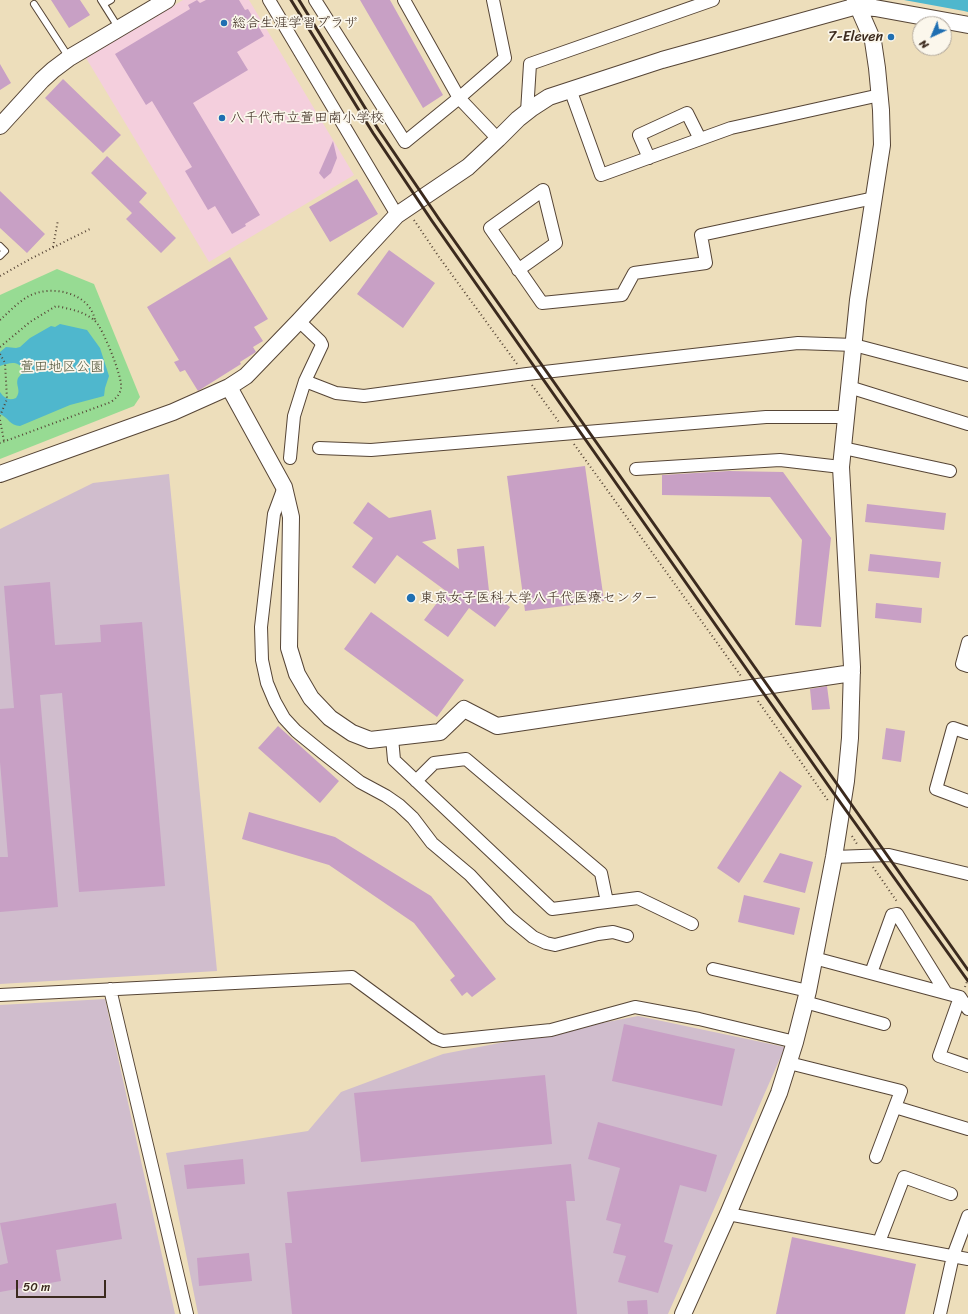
<!DOCTYPE html>
<html>
<head>
<meta charset="utf-8">
<style>
	body { margin:0 }
	#map { position:relative; width:968px; height:1314px; overflow:hidden; background:#eddebb; font-family:Sriracha,sans-serif }
	canvas { display:block }
	.north { position:absolute; left:912px; top:16px; width:40px; height:40px; box-sizing:border-box; background:#fbf7ec; border:1px solid #aea59a; border-radius:50%; rotate:224deg; font-size:11px; font-weight:700; line-height:16px; text-align:center; color:#3b2a1e }
	.north::after { content:''; display:block; margin:auto; width:14px; height:18px; background:#1f6fb2; clip-path:polygon(50% 0,100% 100%,50% 72%,0 100%) }
	.scale { position:absolute; left:16px; top:1280px; width:90px; height:18px; box-sizing:border-box; border:2px solid #3b2a1e; border-top:0; padding-left:5px; font-size:12px; line-height:14px; white-space:nowrap; color:#3b2a1e; -webkit-text-stroke:3px #fbf7ec; paint-order:stroke }
</style>
</head>
<body>
<div id="map">
<canvas width="968" height="1314"></canvas>
<div class="north">N</div>
<div class="scale">50 m</div>
</div>
<script>
const ctx = document.querySelector('canvas').getContext('2d');
ctx.lineJoin = 'round';
function paint(path, color) { ctx.fillStyle = color; ctx.fill(path, 'evenodd'); }
function strokePath(path, color, width, dash) { ctx.strokeStyle = color; ctx.lineWidth = width; ctx.lineCap = dash ? 'butt' : 'round'; ctx.setLineDash(dash || []); ctx.stroke(path); }
function label(font, color, halo, rows, align = 'center') {
  ctx.font = font + ' Sriracha,"Klee One",sans-serif'; ctx.lineWidth = 3.5; ctx.setLineDash([]); ctx.textBaseline = 'middle'; ctx.strokeStyle = halo; ctx.fillStyle = color; for (const [text, x, y, turn = 0] of rows) {
    ctx.save(); ctx.translate(x, y); ctx.rotate((+turn || 0) * Math.PI / 180); ctx.textAlign = isNaN(turn) ? turn : align; if (halo) ctx.strokeText(text, 0, 0); ctx.fillText(text, 0, 0); ctx.restore();
  }
}
const built = new Path2D(`
	M183 0H249L354 175 209 262 86 58Z`);
const industrial = new Path2D(`
	M169 474 217 971 0 984V529L93 483Z
	M105 999 175 1314H0V1005Z
	M638 1016 785 1047 668 1314H198L166 1153 308 1131 341 1092 443 1054Z`);
const green = new Path2D(`
	M57 269 94 284 140 397 134 406 0 459V295Z`);
const water = new Path2D(`
	M904 0H968V12L964 11Z
	M60 324 87 330 100 348 109 376 105 388 104 396 70 405 20 426C10 426 8 417 0 414V392C4 398 9 401 16 398 22 390 15 386 18 378 20 375 23 373 24 370 17 360 10 363 0 366V352L6 347 16 348 20 347 30 338 51 326 55 327Z`);
const building = new Path2D(`
	M51 0H80L90 15 69 28Z
	M197 0 200 3 206 0H239L245 10 248 9 264 36 237 52 248 70 193 103 260 215 245 224 246 226 232 234 215 206 208 210 185 171 192 167 152 101 146 105 115 54 190 9 188 5Z
	M360 0H390L443 95 423 108Z
	M0 64 11 83 0 90Z
	M63 79 121 135 103 153 45 98Z
	M333 141 337 158 331 173 324 179 319 173Z
	M107 156 147 193 139 202 176 238 161 253 126 219 132 213 91 173Z
	M357 179 378 214 330 242 309 207Z
	M0 191 45 234 27 253 0 228Z
	M389 250 435 283 403 328 357 294Z
	M230 257 268 319 254 327 263 341 253 347 256 352 240 362 241 364 198 391 185 370 180 372 174 362 179 360 147 307Z
	M585 466 604 601 525 611 507 476Z
	M729 471 783 472 831 538 821 627 795 625 802 540 770 497 662 495V475Z
	M368 502 389 518 431 510 436 539 422 542 459 569 457 549 484 546 489 591 510 607 495 627 469 608 448 637 424 620 446 591 397 555 375 584 352 567 373 538 353 523Z
	M867 504 946 513 944 530 865 522Z
	M870 554 941 562 939 578 868 571Z
	M50 582 55 645 101 642 100 625 142 622 165 886 79 892 62 693 40 695 58 907 0 912V857H8L0 762V709L14 708 4 586Z
	M876 603 922 608 921 623 875 618Z
	M371 612 464 680 437 717 344 649Z
	M827 686 830 709 812 710 810 689Z
	M278 726 339 781 320 803 258 748Z
	M886 728 905 731 901 762 882 759Z
	M780 771 802 786 739 883 717 868Z
	M249 812 335 837 431 896 496 979 472 997 467 992 462 996 450 980 455 976 414 923 329 865 242 839Z
	M780 853 813 862 805 893 763 882Z
	M744 895 800 908 794 935 738 922Z
	M624 1024 735 1049 722 1106 612 1081Z
	M545 1075 552 1144 361 1162 354 1093Z
	M598 1122 717 1155 706 1192 680 1185 664 1242 673 1245 658 1293 618 1282 626 1256 613 1253 621 1224 606 1220 620 1168 588 1159Z
	M243 1159 245 1184 187 1189 184 1165Z
	M571 1164 575 1201H566L577 1314H292L285 1243H292L287 1192Z
	M116 1203 122 1239 56 1250 61 1281 0 1292V1265L8 1263 0 1223Z
	M792 1237 916 1264 905 1314H776Z
	M249 1253 252 1281 199 1286 197 1258Z
	M647 1300 648 1314H628L627 1301Z`);
const path = new Path2D(`
	M414 220 439 257 517 364
	M53 247 58 220
	M0 276 32 258 90 229
	M0 320C9 312 18 302 29 296 52 284 91 293 95 321
	M0 347 30 322 56 306C69 309 85 311 96 322 103 329 123 378 121 388 120 395 116 398 111 402L0 443
	M0 354 5 363 7 399 0 416
	M532 385 559 422
	M0 420 4 441
	M574 444 741 676
	M758 701 829 802
	M852 836 857 844
	M873 867 898 903
	M965 987 968 979`);
const service = new Path2D(`
	M101 0 118 27
	M34 4 68 56
	M104 4 111 0
	M0 246 5 251 0 256`);
const minor = new Path2D(`
	M269 0 397 215
	M315 0 405 142 459 98 505 58 493 0
	M404 0 459 98 498 139
	M570 89 601 175 731 128 880 95
	M527 112 530 64 713 0
	M649 158 639 135 687 113 700 139
	M518 270 556 243 543 190 490 228 542 303 622 295 634 273 706 263 701 235 874 198
	M305 381 336 393 364 396 527 374 798 343 854 345 968 375
	M849 387 968 424
	M319 448 371 450 766 417H846
	M843 448 950 471
	M290 458 294 416 305 381 322 345 320 341 299 321
	M636 469 780 460 841 467
	M284 487 274 514 261 627 262 660 267 683 275 702 284 718 296 731 323 753 360 782 386 796 399 805 413 818 432 843 470 875 510 918 533 937 546 943 555 945 598 934 613 932 627 936
	M968 642 962 664 968 666
	M968 733 953 728 936 789 968 801
	M392 738 394 760 552 909 638 898 692 924
	M416 781 434 763 466 759 601 873 607 902
	M834 857 889 855 968 874
	M814 958 960 997 968 1009
	M713 969 808 991
	M871 973 892 915 897 914 946 993
	M110 989 187 1314
	M0 995 352 977 435 1038 443 1041 551 1030 635 1007 699 1019 795 1042
	M960 997 939 1056 968 1066
	M805 1002 884 1024
	M789 1063 901 1091 876 1157
	M895 1107 968 1129
	M728 1214 968 1259
	M879 1242 904 1177 951 1194
	M940 1314 953 1256 968 1216`);
const tertiary = new Path2D(`
	M0 126 42 80 53 70 69 58 167 0
	M229 387 284 487 291 517 289 648 297 674 311 698 330 718 352 733 370 740 440 732 464 709 497 726 852 673
	M0 474 173 412 229 387 246 376 299 321 397 215 468 167 498 139 518 119 532 108 549 97 662 60 857 6 875 8 968 25
	M683 1314 728 1214 779 1093 795 1042 808 991 834 857 846 781 850 738 852 667 841 467 858 300 882 145 881 110 877 68 873 41 855 0`);
const rail = new Path2D(`
	M291 0 373 133 432 221 830 788 968 981
	M299 0 378 129 439 219 968 970`);
const markers = [
	[224,23,4,"#1f6fb2"],
	[891,37,4,"#1f6fb2"],
	[222,118,4,"#1f6fb2"],
	[411,598,5,"#1f6fb2"]
];
const poiNames = [
	["総合生涯学習プラザ",232,23],
	["7-Eleven",883,37,"right"],
	["八千代市立萱田南小学校",230,118],
	["東京女子医科大学八千代医療センター",420,598]
];
const parkNames = [
	["萱田地区公園",62,367]
];
paint(built, '#f4cfdd');
paint(industrial, '#d0bdcd');
paint(green, '#97db93');
paint(water, '#4fb7cd');
paint(building, '#c8a0c5');
strokePath(service, '#564536', 8);
strokePath(minor, '#564536', 14);
strokePath(tertiary, '#564536', 18);
strokePath(path, '#564536', 2, [1, 3]);
strokePath(service, '#fff', 6);
strokePath(minor, '#fff', 12);
strokePath(tertiary, '#fff', 16);
strokePath(rail, '#3b2a1e', 3);
for (const [x, y, r, color] of markers) { const dot = new Path2D(); dot.arc(x, y, r, 0, 2 * Math.PI); ctx.fillStyle = color; ctx.fill(dot); strokePath(dot, '#fbf7ec', 1.5); }
label('14px', '#3b2a1e', '#fbf7ec', poiNames, 'left');
label('14px', '#52563b', '#fbf7ec', parkNames);
</script>
</body>
</html>
